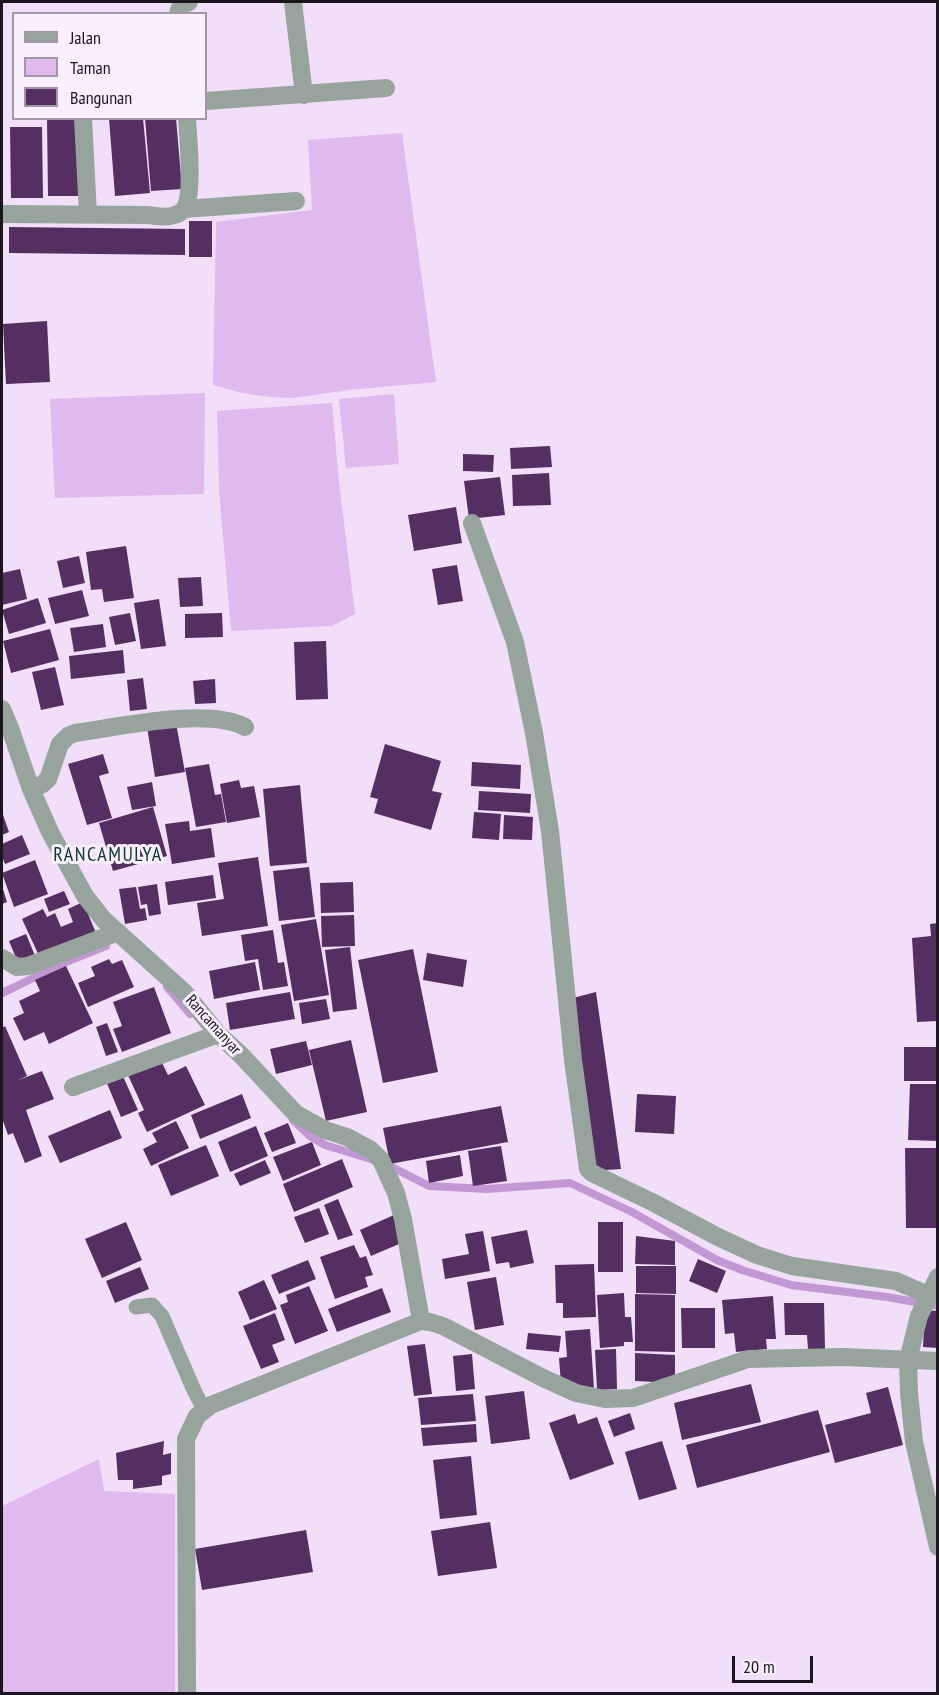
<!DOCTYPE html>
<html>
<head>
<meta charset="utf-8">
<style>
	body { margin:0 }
	#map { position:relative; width:939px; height:1695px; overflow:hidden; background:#f1def8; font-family:"PT Sans Narrow",sans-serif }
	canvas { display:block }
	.frame { position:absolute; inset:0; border:3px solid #1b151d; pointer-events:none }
	.legend { position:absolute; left:12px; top:12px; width:195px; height:108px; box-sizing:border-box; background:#faeffe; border:2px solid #a198a4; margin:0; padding:8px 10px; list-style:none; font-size:18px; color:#1b151d }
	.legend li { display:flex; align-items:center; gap:12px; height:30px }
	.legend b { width:30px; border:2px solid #a198a4 }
	.scale { position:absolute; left:732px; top:1656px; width:81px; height:27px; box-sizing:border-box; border:3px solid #1b151d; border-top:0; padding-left:8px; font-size:18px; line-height:21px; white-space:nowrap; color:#1b151d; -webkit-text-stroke:4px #faeffe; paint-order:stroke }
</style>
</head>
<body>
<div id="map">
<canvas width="939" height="1695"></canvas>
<div class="frame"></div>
<ul class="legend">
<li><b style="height:8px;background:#97a49d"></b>Jalan</li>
<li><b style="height:16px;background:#e0b9ef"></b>Taman</li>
<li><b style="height:16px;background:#552e62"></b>Bangunan</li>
</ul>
<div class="scale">20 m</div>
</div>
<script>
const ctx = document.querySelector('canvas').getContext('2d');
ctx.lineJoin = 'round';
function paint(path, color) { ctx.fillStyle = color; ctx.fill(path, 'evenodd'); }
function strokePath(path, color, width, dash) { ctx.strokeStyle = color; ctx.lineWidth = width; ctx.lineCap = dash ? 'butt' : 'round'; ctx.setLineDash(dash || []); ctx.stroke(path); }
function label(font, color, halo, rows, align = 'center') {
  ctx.font = font + ' "PT Sans Narrow",sans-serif'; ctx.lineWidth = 6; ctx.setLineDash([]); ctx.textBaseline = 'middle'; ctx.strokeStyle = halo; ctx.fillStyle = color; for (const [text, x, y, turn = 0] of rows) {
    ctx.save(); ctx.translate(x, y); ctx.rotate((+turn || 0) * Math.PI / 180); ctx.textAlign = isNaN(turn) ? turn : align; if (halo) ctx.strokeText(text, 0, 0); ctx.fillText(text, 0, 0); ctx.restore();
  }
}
const green = new Path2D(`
	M402 133 436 382 349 390 293 398 270 397 242 393 213 385 216 222 312 210 308 140Z
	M205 393 204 494 55 498 50 399Z
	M394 394 399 464 346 468 339 399Z
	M332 403 338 472 355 614 332 626 231 631 219 490 217 411Z
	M99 1459 104 1491 175 1494V1693H2V1506Z`);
const stream = new Path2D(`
	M167 987 190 1014
	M2 993 15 987 61 964 106 946
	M293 1120 310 1136 325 1145 374 1160
	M386 1164 429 1186 487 1189 570 1183 632 1212 717 1260 742 1270 791 1285 887 1297 938 1306`);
const building = new Path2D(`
	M47 118H79L80 196H48Z
	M109 118H143L150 193 115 196Z
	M145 118H176L182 189 151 191Z
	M10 127H42L43 198H11Z
	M189 221H212V257H189Z
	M9 227 185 229V255L9 253Z
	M47 321 50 382 6 384 3 324Z
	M550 446 552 467 511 469 510 448Z
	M463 454 494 455 493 472 463 471Z
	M549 473 551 505 513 506 512 475Z
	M500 477 505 515 469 519 464 481Z
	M456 507 462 543 414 551 408 515Z
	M126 546 134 598 104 602 102 589 91 590 86 552Z
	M79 556 85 583 63 588 57 561Z
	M457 565 463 601 438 605 432 569Z
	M20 569 27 599 2 605V573Z
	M201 577 203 606 180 607 178 578Z
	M82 590 89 616 55 624 48 598Z
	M38 598 46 623 9 634 2 610Z
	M159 599 166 646 141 649 134 603Z
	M130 613 136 641 115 645 109 617Z
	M222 613 223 637 185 638V614Z
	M103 624 106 647 74 652 70 628Z
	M50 629 59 660 11 673 3 641Z
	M326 641 328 699 296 700 294 642Z
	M123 650 125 673 71 679 69 656Z
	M55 667 64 705 41 710 32 672Z
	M143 678 147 709 130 711 127 680Z
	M215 679 216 703 195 704 193 681Z
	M176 723 185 772 155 777 147 727Z
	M385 744 441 761 432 791 442 793 431 830 374 813 378 799 370 797Z
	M103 754 109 773 99 776 112 818 87 825 68 764Z
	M472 762 521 765 520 789 471 786Z
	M209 764 215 795 221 794 226 822 196 827 185 768Z
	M239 780 241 788 254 786 260 817 227 823 220 784Z
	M152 782 156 806 132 810 127 787Z
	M300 785 307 863 270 866 263 789Z
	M479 791 531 794 530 813 478 810Z
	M153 807 167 856 113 871 99 823Z
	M2 812 9 832 2 835Z
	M474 812 501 814 499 840 472 838Z
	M504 815 533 817 532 840 503 839Z
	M189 821 190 831 211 828 215 857 172 864 165 824Z
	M22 835 30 854 5 864 2 856V844Z
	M258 857 268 926 202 936 197 903 224 899 218 863Z
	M35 860 48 894 14 907 2 873Z
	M309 867 315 917 279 921 273 871Z
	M213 875 216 898 168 905 165 882Z
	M353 882 354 912 321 913 320 883Z
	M157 884 161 914 149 916 147 904 141 905 138 887Z
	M2 886 7 902 2 904Z
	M136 887 140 909 145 908 147 920 125 924 119 889Z
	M64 891 70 904 49 912 44 899Z
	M83 902 96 933 40 958 22 919 43 909 47 917 55 913 61 927 73 922 68 909Z
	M354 915 355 946 322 947 321 916Z
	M316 919 329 995 294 1001 281 925Z
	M938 923V1021L917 1022 912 938 931 936 930 924Z
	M273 930 278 963 284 962 288 986 263 990 258 959 245 961 241 935Z
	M26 934 36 958 19 965 9 941Z
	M350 947 357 1009 333 1012 325 950Z
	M413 949 438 1072 383 1083 358 960Z
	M427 953 467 960 463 987 423 980Z
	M109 959 112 964 122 960 134 987 88 1007 78 983 95 976 91 967Z
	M255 962 260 990 214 999 209 971Z
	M66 966 93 1023 49 1044 44 1032 24 1041 13 1018 24 1013 19 1001 40 991 35 980Z
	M154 987 171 1033 122 1052 113 1029 122 1026 113 1002Z
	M290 992 295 1019 230 1030 226 1003Z
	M596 992 621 1169 592 1171 569 999Z
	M326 999 330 1019 302 1024 299 1003Z
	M107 1023 118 1052 106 1056 96 1027Z
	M5 1026 27 1076 16 1081 42 1071 54 1099 26 1110 42 1156 25 1163 13 1133 8 1135 2 1118V1028Z
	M351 1040 367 1112 326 1121 309 1050Z
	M306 1041 312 1065 276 1074 270 1049Z
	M904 1047H938V1081H904Z
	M159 1057 168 1075 186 1066 205 1105 147 1132 138 1113 144 1110 127 1073Z
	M122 1074 138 1110 121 1117 106 1081Z
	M910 1084H938V1141L908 1140Z
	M242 1094 251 1118 200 1139 191 1115Z
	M637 1094 676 1096 674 1134 635 1132Z
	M501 1106 508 1142 390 1164 383 1128Z
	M110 1110 122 1138 60 1163 48 1136Z
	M176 1121 189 1148 151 1166 143 1149 157 1142 152 1133Z
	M288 1123 296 1143 272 1152 264 1133Z
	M256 1126 268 1156 230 1172 218 1142Z
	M312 1142 321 1165 283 1181 273 1157Z
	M206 1145 219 1176 171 1196 158 1165Z
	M501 1146 507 1181 473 1186 468 1151Z
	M905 1148H938V1228H906Z
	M460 1155 463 1176 429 1183 426 1161Z
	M342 1159 353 1187 294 1212 283 1184Z
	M265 1160 271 1173 240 1186 234 1174Z
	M338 1199 353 1235 338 1240 324 1205Z
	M319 1208 329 1234 305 1243 294 1217Z
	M394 1215 406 1241 371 1256 360 1230Z
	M126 1222 142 1260 102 1278 85 1239Z
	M598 1222H623V1272H598Z
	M527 1230 534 1263 510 1268 509 1262 496 1264 491 1237Z
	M483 1231 490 1271 445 1279 442 1259 469 1254 465 1234Z
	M636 1236 675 1241V1265L635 1264Z
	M354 1245 360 1258 366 1256 373 1275 365 1277 368 1287 335 1299 320 1257Z
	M698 1259 726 1271 717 1293 689 1281Z
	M308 1260 316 1279 279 1294 271 1275Z
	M594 1264 596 1317 563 1318V1303H556L555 1265Z
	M636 1266H676V1294L636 1293Z
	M140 1267 149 1289 115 1303 106 1281Z
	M496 1277 504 1325 475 1330 467 1282Z
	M264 1280 277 1309 250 1320 238 1292Z
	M309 1286 328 1331 295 1344 280 1305 288 1302 286 1295Z
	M382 1288 391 1312 337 1332 328 1309Z
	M624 1293 625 1317H631L633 1342H624V1346L600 1348 597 1295Z
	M635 1294 675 1295V1352L635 1351Z
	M773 1296 776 1339H766L767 1349 736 1352 734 1333 725 1334 722 1300Z
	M784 1303H824L825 1349H808L807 1335H785Z
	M681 1308H715V1348H682Z
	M925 1310 938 1311V1348L923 1347Z
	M275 1313 285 1340 272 1345 279 1362 261 1369 243 1326Z
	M590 1329 594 1388 561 1384 559 1358 567 1357 565 1331Z
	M528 1333 561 1336 559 1352 526 1349Z
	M425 1344 432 1394 414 1396 407 1346Z
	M616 1349 617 1389 597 1390 595 1350Z
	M635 1353 675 1355V1383L635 1381Z
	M472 1354 475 1389 456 1391 453 1356Z
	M751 1384 761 1422 682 1440 674 1403Z
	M888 1387 903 1445 835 1463 825 1425 871 1413 866 1393Z
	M524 1391 530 1439 491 1444 485 1396Z
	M473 1394 476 1421 421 1425 418 1398Z
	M818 1410 830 1452 697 1488 686 1445Z
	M630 1413 635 1429 614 1437 608 1421Z
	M575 1414 578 1424 597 1417 614 1464 570 1480 549 1423Z
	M476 1424 477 1442 423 1446 421 1428Z
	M164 1441 163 1455 171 1453V1474L162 1476V1485L133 1489V1480H118L116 1453Z
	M662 1441 677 1489 639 1500 625 1452Z
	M471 1456 477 1515 440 1519 433 1460Z
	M490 1522 497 1568 438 1576 431 1531Z
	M306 1530 313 1572 202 1590 195 1549Z`);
const lane = new Path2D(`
	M136 1307 152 1305 162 1316 193 1388 204 1410`);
const street = new Path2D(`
	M293 2 304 95
	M178 14C179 7 182 4 189 2
	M206 101 386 88
	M83 118 88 214
	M184 209 296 201
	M2 214 148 215C159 217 176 219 184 209 194 196 188 136 187 118
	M472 523 515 642 534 733 550 831 573 1060 588 1169 592 1173 654 1203 718 1237 757 1255 792 1266 896 1281 928 1295
	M2 709 10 728 31 789 50 832 85 896 104 920 184 992 218 1034 241 1055 296 1114 325 1130 347 1137 371 1150 381 1160 396 1193 403 1219 421 1321
	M31 789 43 784 48 779 60 744 68 736 75 733C117 727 208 707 245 727
	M2 958 17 967 28 966 118 932
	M73 1087 218 1034
	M938 1277 919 1316 908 1360 909 1393 914 1442 938 1547
	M187 1694 186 1439 197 1416 211 1405 421 1321 430 1322 443 1326 543 1378 576 1393 605 1399 633 1398 748 1359 843 1357 938 1361`);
const streetNames = [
	["Rancamanyar",213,1025,48]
];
const quarterNames = [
	["RANCAMULYA",108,855]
];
paint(green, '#e0b9ef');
strokePath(stream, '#c397d3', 8);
paint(building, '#552e62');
strokePath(lane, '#97a49d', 15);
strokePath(street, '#97a49d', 18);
label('16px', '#1b151d', '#faeffe', streetNames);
ctx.letterSpacing = '1.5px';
label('20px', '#0f3c29', '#faeffe', quarterNames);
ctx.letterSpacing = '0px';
</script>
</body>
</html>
